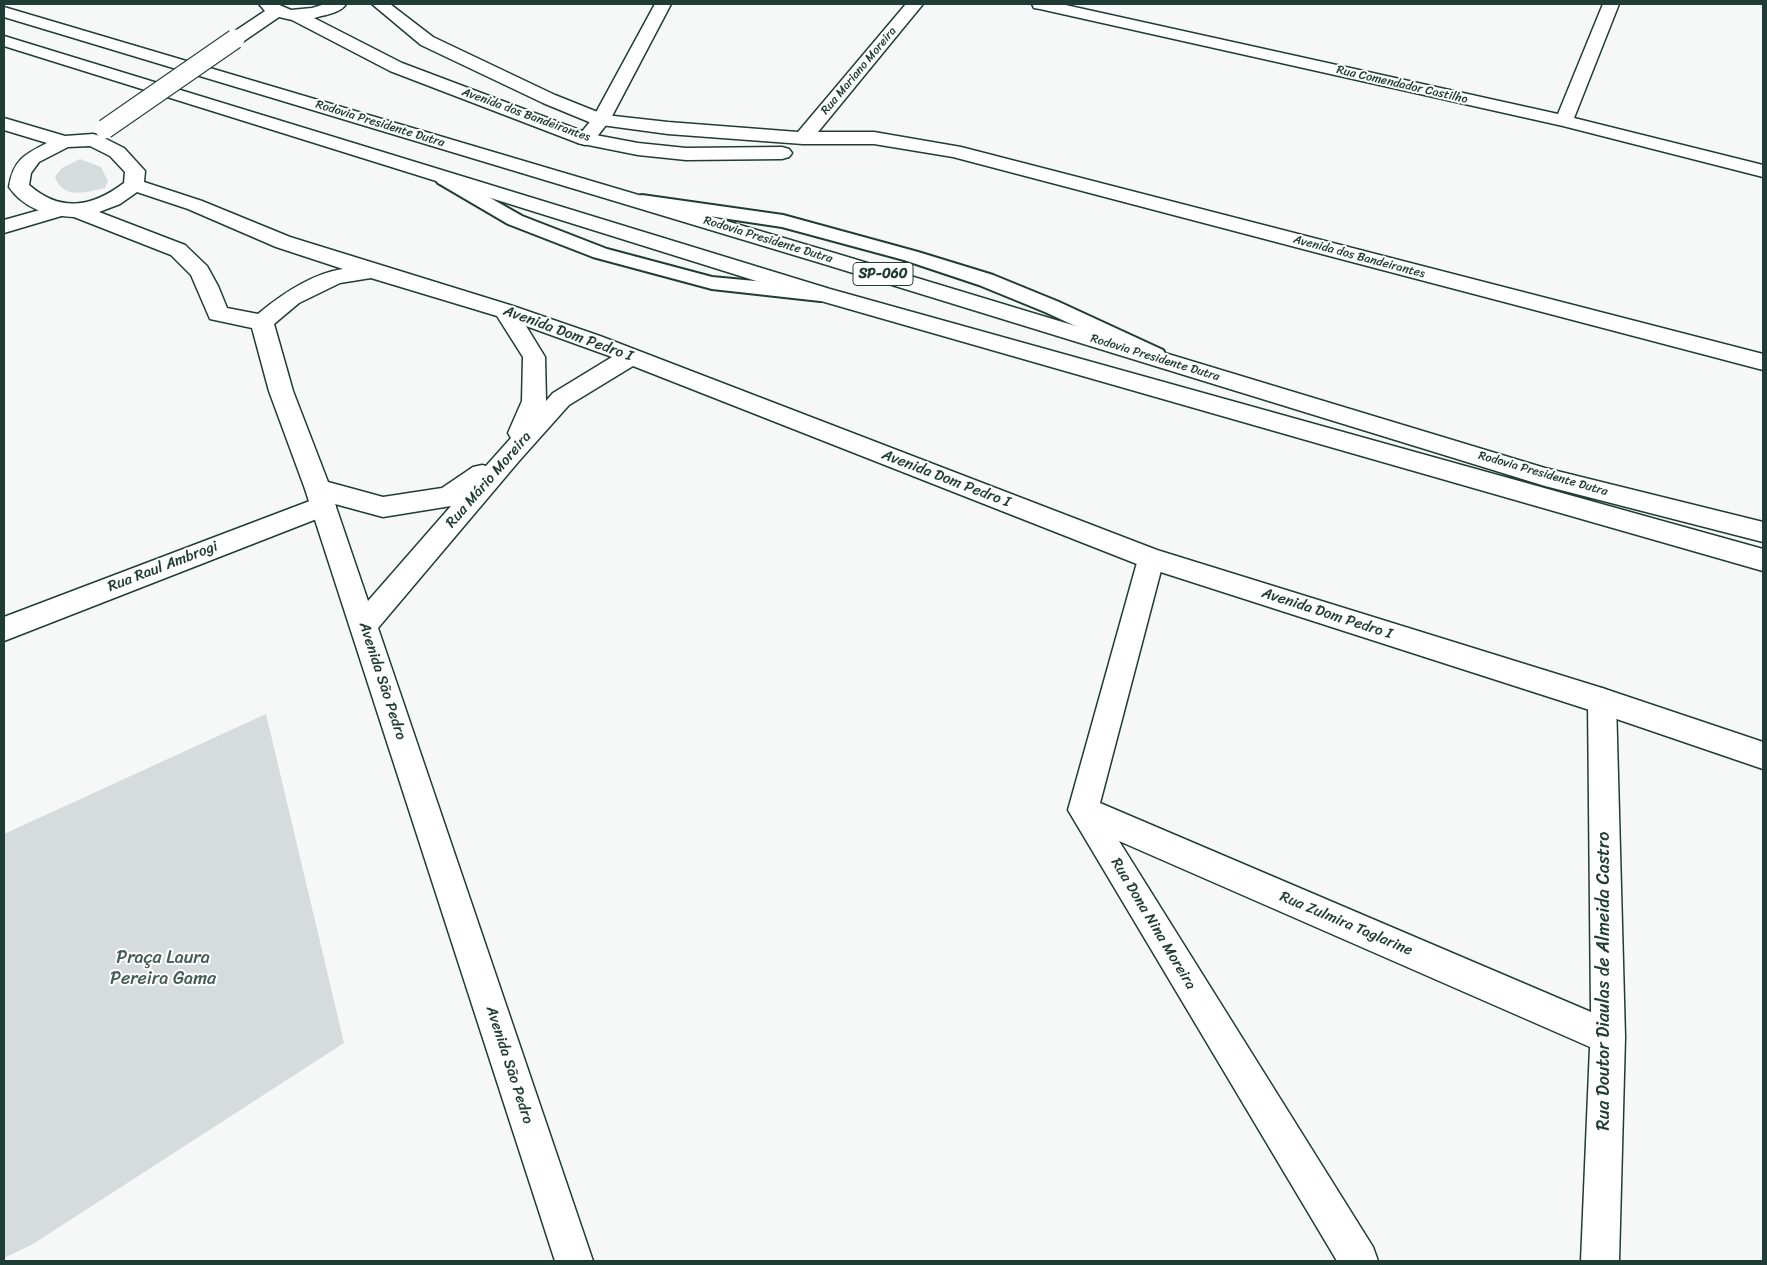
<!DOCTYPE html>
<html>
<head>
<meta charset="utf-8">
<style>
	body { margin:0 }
	#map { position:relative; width:1767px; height:1265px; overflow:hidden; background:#f6f7f7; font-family:Sriracha,sans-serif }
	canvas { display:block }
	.frame { position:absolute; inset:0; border:5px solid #1f3d34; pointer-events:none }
</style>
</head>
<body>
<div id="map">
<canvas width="1767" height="1265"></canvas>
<div class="frame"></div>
</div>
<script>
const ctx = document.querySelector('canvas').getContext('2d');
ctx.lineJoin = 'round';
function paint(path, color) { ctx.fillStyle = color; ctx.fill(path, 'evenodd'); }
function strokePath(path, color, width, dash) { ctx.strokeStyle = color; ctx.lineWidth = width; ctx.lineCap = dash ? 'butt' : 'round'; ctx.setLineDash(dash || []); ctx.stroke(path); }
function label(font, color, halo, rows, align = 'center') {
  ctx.font = font + ' Sriracha,sans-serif'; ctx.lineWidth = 4; ctx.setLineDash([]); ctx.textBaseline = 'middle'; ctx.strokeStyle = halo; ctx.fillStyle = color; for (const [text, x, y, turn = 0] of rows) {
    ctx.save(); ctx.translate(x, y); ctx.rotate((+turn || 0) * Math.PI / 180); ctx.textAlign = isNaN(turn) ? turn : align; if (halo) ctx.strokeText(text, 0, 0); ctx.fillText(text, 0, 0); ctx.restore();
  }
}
const green = new Path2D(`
	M80 159 101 167 108 181 105 188C87 192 63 200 55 177L62 168Z
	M266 714 344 1043 33 1244 4 1258V834Z`);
const service = new Path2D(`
	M444 174 450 175 522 216 607 249 712 277 820 287 827 289 830 294 827 299 820 301 712 289 593 257 508 224 438 183 435 179 438 175Z
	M642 195 783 215 918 252 993 275 1059 302 1163 350 1166 355 1163 360 1156 362 1149 360 1045 312 979 285 904 260 782 227 636 205 633 201 636 197Z`);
const minor = new Path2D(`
	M655 4H671L610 120 592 143 585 145 578 143 576 139 593 118Z
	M1032 4H1061L1558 114 1603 4H1619L1574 118 1763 165V177L1563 126 1040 9 1034 8Z
	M61 204 68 206 71 210 68 214 4 233V220Z
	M323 496 332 499 336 506 332 513 4 641V617Z
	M1151 548 1160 552 1164 559 1100 803 1591 1012 1588 701 1592 692 1602 688 1612 692 1616 701 1625 1037 1619 1261H1581L1590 1047 1119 841 1373 1247 1378 1261H1337L1068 810 1138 559 1142 552Z`);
const secondary = new Path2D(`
	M259 4H277L291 10 312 8 325 4H346C341 13 324 15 314 18L402 63 590 134 638 143 686 148 782 147 789 149 792 153 789 157 782 159 686 160 638 155 578 143 390 71 292 20 279 17 241 43 235 44 229 43 226 39 229 35 265 11Z
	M372 4H390L433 37 555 95 605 115 668 122 798 132 906 4H923L818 132H874L961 147 1763 354V370L953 157 874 144H803L668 134 594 124 543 103 421 45Z
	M4 118 65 136 93 134 100 136 124 148 145 171 144 182 202 201 290 237 513 306 600 336 1157 550 1602 688 1763 742V769L1602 714 1142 566 633 366 569 405 519 461 378 628 593 1261H555L305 489 269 391 252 328 210 319 191 275 171 255 74 217C49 216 24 209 9 187 13 160 25 154 47 143L4 130ZM90 146 110 156 125 172 124 183C92 207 61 213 29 185L31 173 39 162 68 147ZM137 192 188 209 276 247 343 269C311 274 282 294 258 314L227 308 218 286 207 266 185 245 99 212 120 204ZM371 278 497 316 523 357 522 401 508 433 511 438 486 466 482 465 473 467 442 488 383 497 328 482 293 391 274 324 299 303 340 283ZM526 326 612 357 553 393 546 401 545 357ZM335 504 383 517 451 506 368 601Z`);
const motorway = new Path2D(`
	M4 7 841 255 1545 468 1763 522V542L1545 486 827 265 4 17Z
	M4 36 830 289 1763 549V571L814 299 4 46Z`);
const secondaryBridge = new Path2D(`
	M105 129 235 39`);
const farStreetnames = [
	["Rua Mariano Moreira",859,71,-50],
	["Rua Comendador Castilho",1402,85,13],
	["Avenida dos Bandeirantes",526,115,20],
	["Rodovia Presidente Dutra",380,124,17],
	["Rodovia Presidente Dutra",768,240,17],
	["Avenida dos Bandeirantes",1359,257,15],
	["Rodovia Presidente Dutra",1155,358,17],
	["Rodovia Presidente Dutra",1543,474,16]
];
const shields = [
	[883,274,60]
];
const shieldNames = [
	["SP-060",883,274]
];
const streetNames = [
	["Avenida Dom Pedro I",568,334,20],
	["Avenida Dom Pedro I",946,479,21],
	["Rua Mário Moreira",489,480,-49],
	["Rua Raul Ambrogi",163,567,-21],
	["Avenida Dom Pedro I",1327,614,18],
	["Avenida São Pedro",382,681,72],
	["Rua Dona Nina Moreira",1153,924,59],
	["Rua Zulmira Taglarine",1346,924,23],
	["Avenida São Pedro",509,1065,72]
];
const nearParknames = [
	["Praça Laura",163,958],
	["Pereira Gama",163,979]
];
const nearStreetnames = [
	["Rua Doutor Diaulas de Almeida Castro",1604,981,-90]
];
paint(green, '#d6dcdb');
strokePath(service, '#1f3d34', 4);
strokePath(minor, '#1f3d34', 3);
strokePath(secondary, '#1f3d34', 3);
strokePath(motorway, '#1f3d34', 3);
paint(service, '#fff');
paint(minor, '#fff');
paint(secondary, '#fff');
paint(motorway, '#fff');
strokePath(secondaryBridge, '#1f3d34', 21, []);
strokePath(secondaryBridge, '#fff', 19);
label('12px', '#1f3d34', '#fff', farStreetnames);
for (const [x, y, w] of shields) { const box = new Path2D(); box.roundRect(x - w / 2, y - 11.5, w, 23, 4); ctx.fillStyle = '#fff'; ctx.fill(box); strokePath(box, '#1f3d34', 1); }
label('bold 14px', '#1f3d34', null, shieldNames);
label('15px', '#1f3d34', '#fff', streetNames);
label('18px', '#445d55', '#fff', nearParknames);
label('18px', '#1f3d34', '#fff', nearStreetnames);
</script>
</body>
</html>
